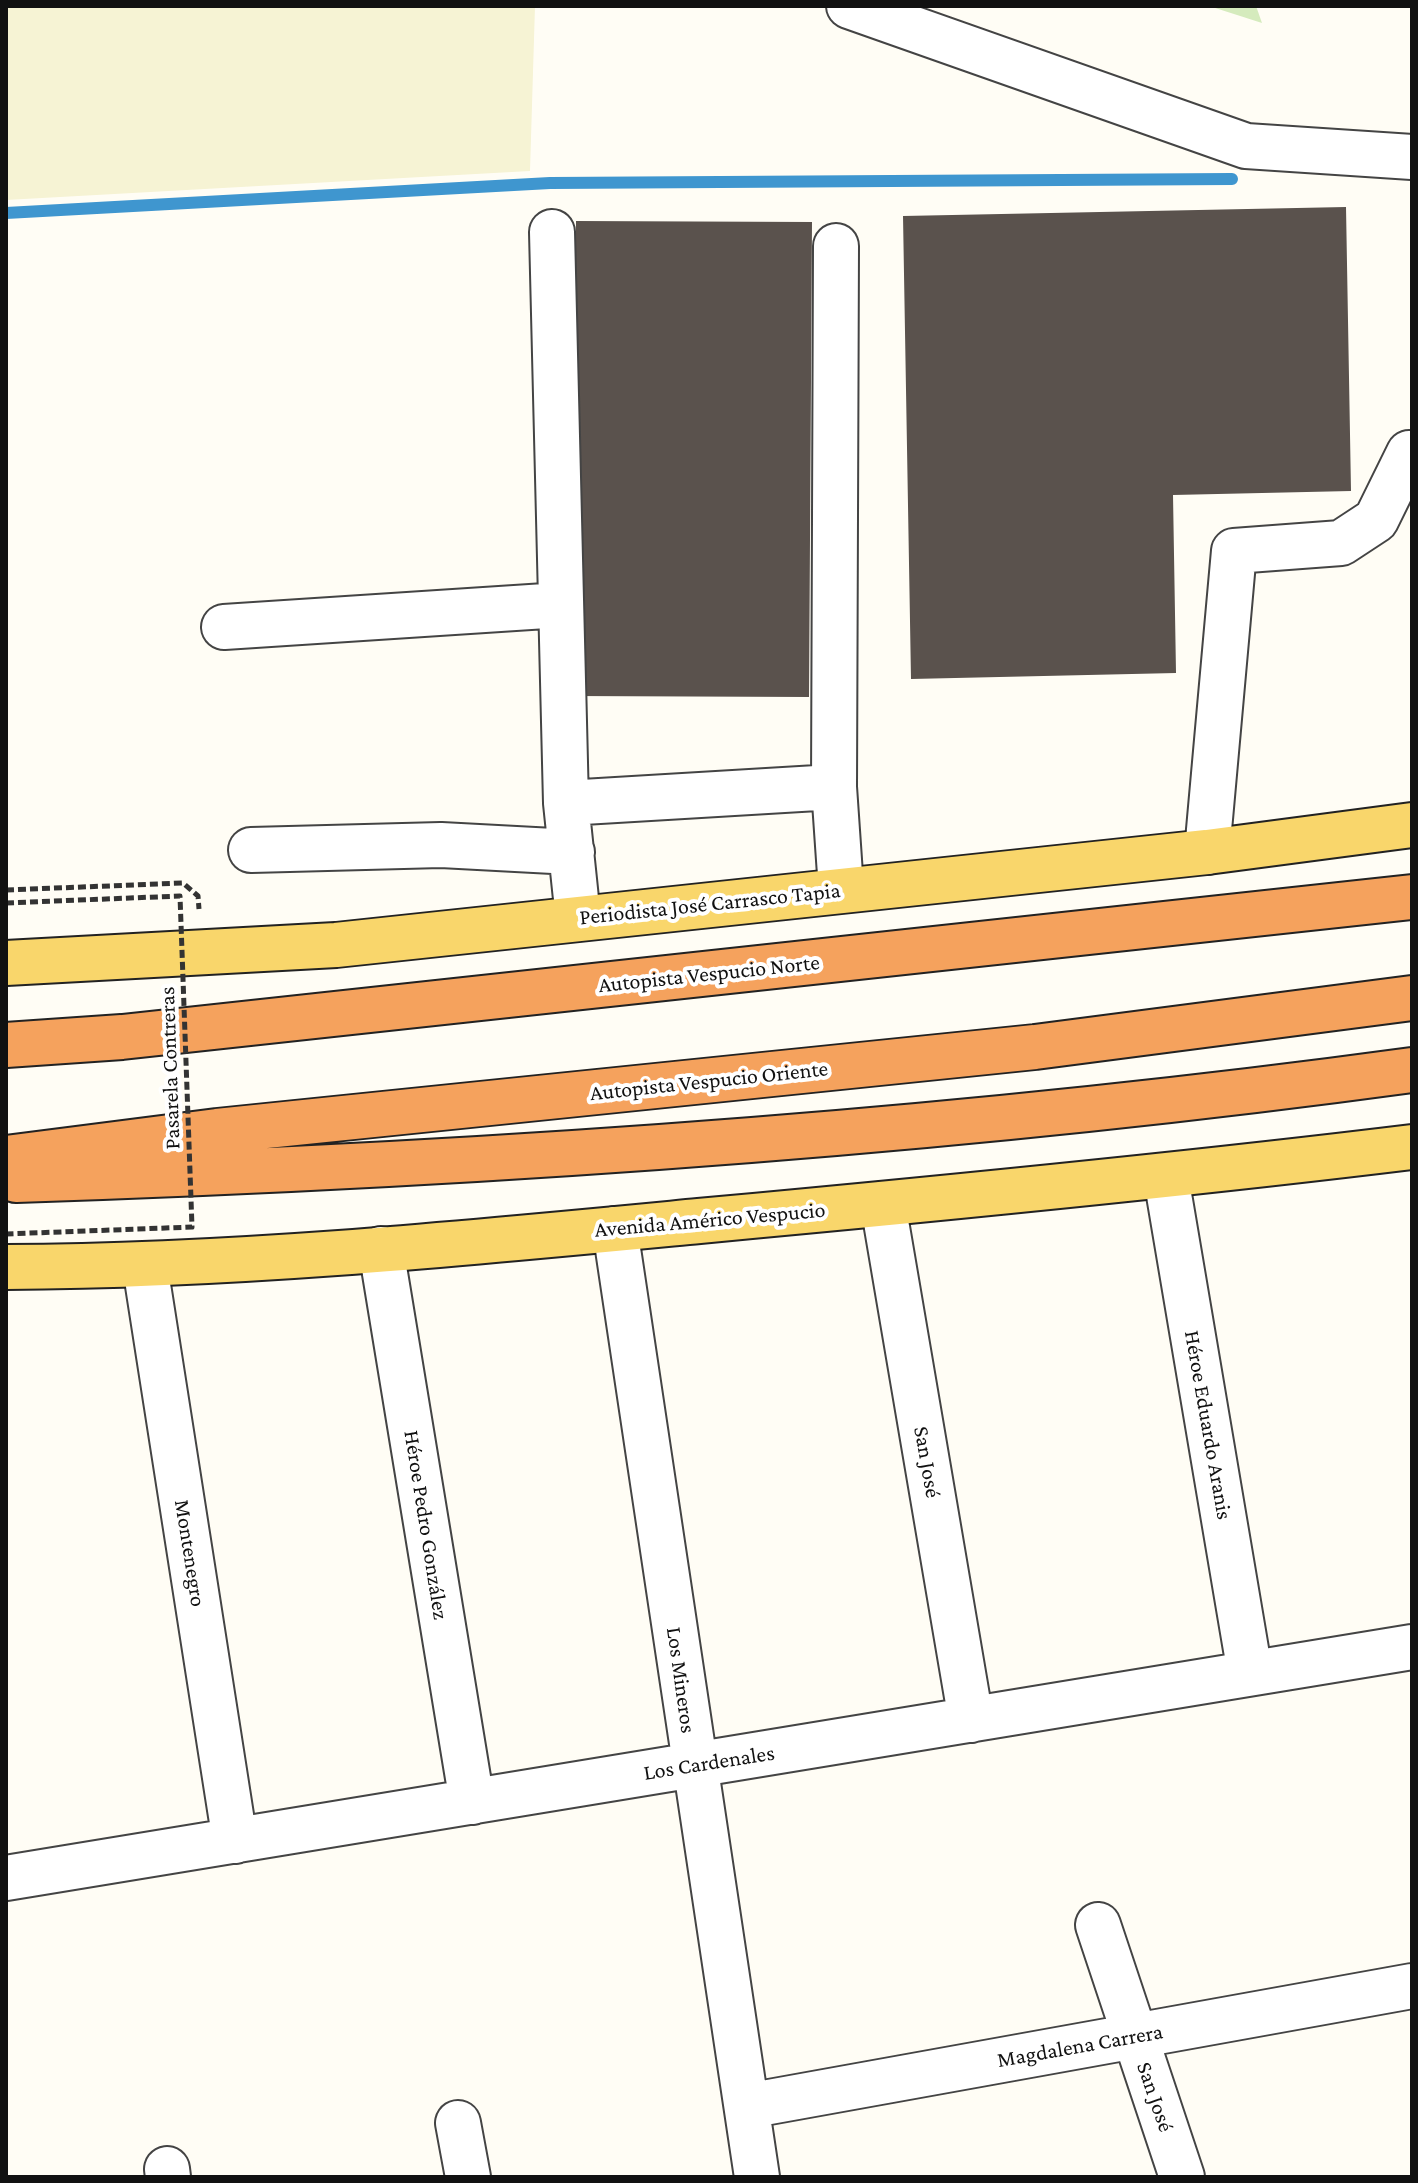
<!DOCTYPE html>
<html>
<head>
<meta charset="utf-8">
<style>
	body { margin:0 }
	#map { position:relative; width:1418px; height:2183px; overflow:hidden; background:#fffdf5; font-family:"Crimson Pro",serif }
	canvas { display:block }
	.frame { position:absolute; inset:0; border:8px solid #111; pointer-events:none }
</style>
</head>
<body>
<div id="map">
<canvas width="1418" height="2183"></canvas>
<div class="frame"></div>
</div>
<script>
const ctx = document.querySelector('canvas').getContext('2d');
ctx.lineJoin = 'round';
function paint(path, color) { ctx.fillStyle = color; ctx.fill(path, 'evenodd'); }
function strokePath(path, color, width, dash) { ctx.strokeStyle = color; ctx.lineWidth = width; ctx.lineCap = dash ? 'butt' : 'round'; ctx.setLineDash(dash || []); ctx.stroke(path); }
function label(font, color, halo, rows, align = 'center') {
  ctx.font = font + ' "Crimson Pro",serif'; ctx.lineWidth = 8; ctx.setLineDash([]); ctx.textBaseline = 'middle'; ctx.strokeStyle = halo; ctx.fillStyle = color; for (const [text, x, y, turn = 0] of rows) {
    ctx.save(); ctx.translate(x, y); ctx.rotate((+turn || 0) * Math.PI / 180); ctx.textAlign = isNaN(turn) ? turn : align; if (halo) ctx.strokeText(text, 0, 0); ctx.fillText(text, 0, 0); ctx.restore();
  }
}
const farmland = new Path2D(`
	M6 6H535L530 171 6 200Z`);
const green = new Path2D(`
	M1209 6H1256L1262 23Z`);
const stream = new Path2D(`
	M6 213 550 183 1232 179`);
const building = new Path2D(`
	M1346 207 1351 491 1173 495 1176 673 911 679 903 216Z
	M576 221 812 222 809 697 572 696Z`);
const path = new Path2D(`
	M6 890 183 883 198 896 199 909`);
const minor = new Path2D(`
	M849 6 1246 146 1412 157
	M552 232 566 803
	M224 627 561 605
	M834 787 836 246
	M251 850 441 845 572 852
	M1207 852 1234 551 1341 543 1376 520 1409 453
	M578 918 566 803 834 787 841 889
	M1166 1177 1250 1673
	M883 1204 971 1720
	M615 1229 757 2177
	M381 1249 472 1802
	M145 1266 235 1841
	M6 1878 1412 1647
	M1098 1925 1182 2177
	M747 2106 1412 1986
	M458 2123 468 2177
	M167 2169 168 2177`);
const major = new Path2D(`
	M6 963 336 945 1207 852 1412 825
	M6 1267C238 1266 469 1243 699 1221 937 1199 1175 1176 1412 1147`);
const highway = new Path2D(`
	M6 1045 122 1037 1412 897
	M6 1158 217 1131 1035 1047 1412 998
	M16 1180C483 1165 949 1133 1412 1070`);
const pathBridge = new Path2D(`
	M6 903 180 896 192 1227 6 1234`);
const streetNames = [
	["Periodista José Carrasco Tapia",710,904,-6],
	["Autopista Vespucio Norte",709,974,-6],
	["Pasarela Contreras",170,1068,-92],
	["Autopista Vespucio Oriente",709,1081,-6],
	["Avenida Américo Vespucio",710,1220,-5],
	["Héroe Eduardo Aranis",1208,1425,80],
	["San José",927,1462,80],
	["Héroe Pedro González",426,1525,81],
	["Montenegro",190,1553,81],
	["Los Mineros",681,1680,82],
	["Los Cardenales",709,1763,-9],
	["Magdalena Carrera",1080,2046,-10],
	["San José",1155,2097,71]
];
paint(farmland, '#f6f3d4');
paint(green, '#d5ebbd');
strokePath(stream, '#3f96cf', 12);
paint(building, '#5a524d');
strokePath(minor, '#444', 48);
strokePath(major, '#222', 48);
strokePath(highway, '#222', 48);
strokePath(path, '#333', 5, [8, 4]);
strokePath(minor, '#fff', 44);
strokePath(major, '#f9d66b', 44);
strokePath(highway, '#f5a25d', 44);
strokePath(pathBridge, '#333', 5, [8, 4]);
label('22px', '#111', '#fff', streetNames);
</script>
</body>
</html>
